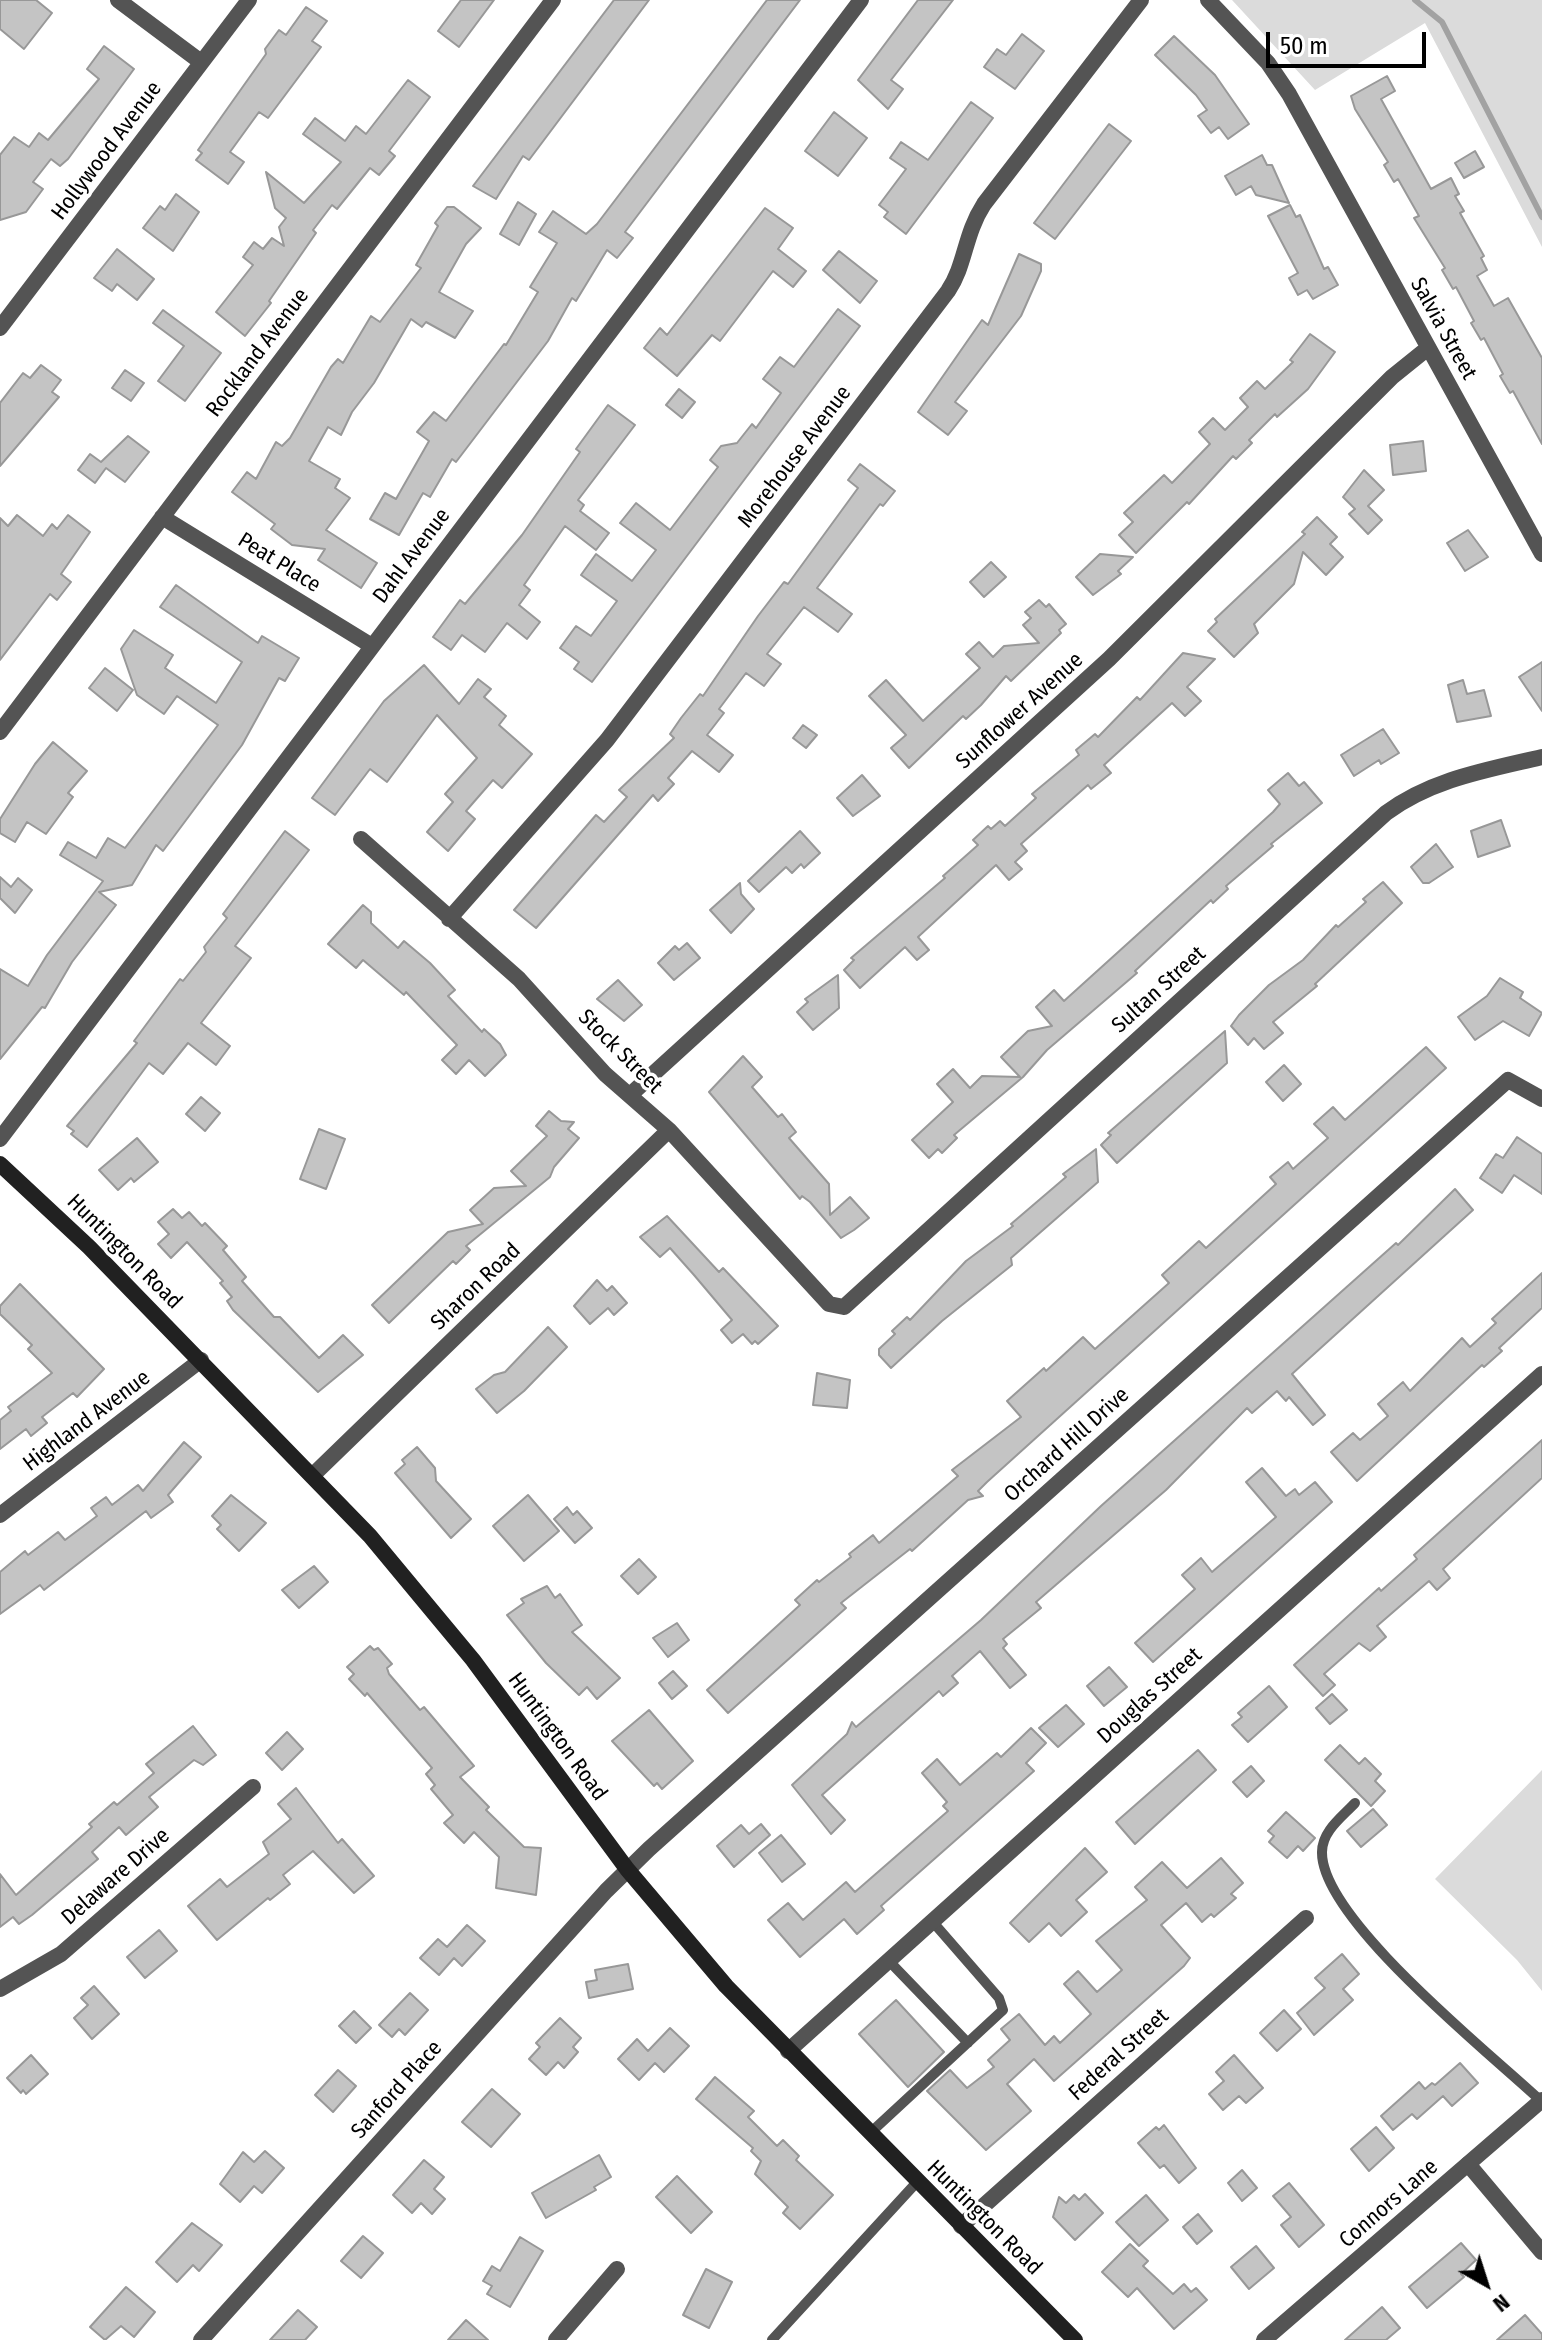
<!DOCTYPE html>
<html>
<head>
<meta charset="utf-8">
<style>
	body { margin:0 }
	#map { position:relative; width:1542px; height:2340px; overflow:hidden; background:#fff; font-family:"Fira Sans Condensed",sans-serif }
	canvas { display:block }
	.north { position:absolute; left:1446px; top:2244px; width:80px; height:80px; -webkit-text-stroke:6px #fff; paint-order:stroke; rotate:141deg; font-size:22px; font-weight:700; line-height:32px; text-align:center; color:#000 }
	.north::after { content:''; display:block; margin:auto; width:28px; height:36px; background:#000; clip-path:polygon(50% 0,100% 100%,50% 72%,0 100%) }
	.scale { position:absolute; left:1266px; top:32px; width:160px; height:36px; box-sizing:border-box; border:4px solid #000; border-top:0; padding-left:10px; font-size:24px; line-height:28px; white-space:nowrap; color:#000; -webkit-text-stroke:6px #fff; paint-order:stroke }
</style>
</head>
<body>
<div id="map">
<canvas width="1542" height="2340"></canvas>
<div class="north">N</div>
<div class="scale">50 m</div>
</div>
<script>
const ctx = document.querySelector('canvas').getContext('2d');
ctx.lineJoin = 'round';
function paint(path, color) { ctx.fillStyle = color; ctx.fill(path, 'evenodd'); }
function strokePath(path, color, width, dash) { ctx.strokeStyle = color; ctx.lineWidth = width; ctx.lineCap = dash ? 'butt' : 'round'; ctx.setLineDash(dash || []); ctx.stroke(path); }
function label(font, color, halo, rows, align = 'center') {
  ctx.font = font + ' "Fira Sans Condensed",sans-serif'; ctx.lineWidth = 7; ctx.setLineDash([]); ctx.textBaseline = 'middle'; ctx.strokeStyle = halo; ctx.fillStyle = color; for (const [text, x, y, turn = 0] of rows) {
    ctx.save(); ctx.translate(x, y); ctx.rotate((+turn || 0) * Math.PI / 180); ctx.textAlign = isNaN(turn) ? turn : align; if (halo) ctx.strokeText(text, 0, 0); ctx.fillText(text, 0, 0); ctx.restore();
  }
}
const green = new Path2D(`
	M1232 0H1542V247L1425 23 1315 90Z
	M1542 1770V1991L1517 1960 1435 1879Z`);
const stream = new Path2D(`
	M1415 0 1442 22 1542 217`);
const building = new Path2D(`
	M0 0H36L52 13 24 49 0 29Z
	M461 0H494L459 47 438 31Z
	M614 0H649L529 160 523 156 496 199 473 186Z
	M767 0H800L625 232 633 238 617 258 607 250 576 301 572 298 548 341 456 462 452 459 430 497 423 493 399 535 370 519 385 493 396 499 429 441 417 432 434 412 446 421 504 344 506 345 538 292 530 287 557 243 539 232 553 211 586 234 597 224Z
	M918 0H953L891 80 903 89 888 109 858 80Z
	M306 7 327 21 312 41 321 47 268 118 259 112 230 152 244 162 228 184 196 160 202 153 198 150 266 54 265 49 279 30 286 35Z
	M1022 34 1044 51 1015 89 984 67 997 49 1006 55Z
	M1174 36 1215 75 1249 124 1228 139 1219 127 1211 133 1198 116 1207 110 1196 95 1155 55Z
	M104 46 134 69 68 159 60 166 51 159 33 182 43 189 26 212 0 220V155L14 137 29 147 39 133 48 140 99 79 87 69Z
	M1387 76 1395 91 1381 99 1431 189 1451 178 1459 194 1455 196 1464 211 1460 213 1484 256 1481 258 1487 270 1477 276 1494 306 1508 298 1542 358V444L1513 391 1510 393 1500 376 1503 374 1484 338 1481 340 1471 323 1474 321 1456 287 1453 289 1442 270 1445 268 1414 218 1419 216 1398 179 1394 182 1384 165 1388 162 1355 109 1351 96Z
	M408 80 430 97 389 151 395 156 379 175 370 168 337 209 332 205 313 230 316 233 269 301 271 303 245 336 216 312 253 265 243 257 254 242 263 249 272 238 284 246 279 227 286 218 275 208 266 172 304 203 341 162 303 134 315 118 345 141 356 126 366 134Z
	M971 102 993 118 906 234 884 217 888 212 879 205 906 169 890 158 901 142 928 160Z
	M834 112 867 138 838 176 805 151Z
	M1109 124 1131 141 1055 239 1034 223Z
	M1475 151 1484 167 1464 178 1455 163Z
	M1262 155 1267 165H1272L1289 203 1256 195 1251 186 1236 195 1225 176Z
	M176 194 199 212 173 251 143 228 160 206 165 210Z
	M518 202 536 214 519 245 500 234Z
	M1290 205 1296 217 1300 215 1324 269 1328 267 1338 285 1313 299 1307 290 1298 295 1289 278 1298 273 1268 216Z
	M447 207H454L481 228 466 244 439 292 473 311 455 338 426 322 422 327 411 319 374 383 352 412 341 435 328 427 309 461 340 479 335 488 350 498 326 530 377 563 361 588 318 560 325 549 292 545 271 529 275 524 232 492 247 472 256 479 276 442 282 446 290 438 331 367 338 359 343 363 371 316 380 322 421 268 416 265 438 226 435 223Z
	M765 208 793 228 778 249 806 271 793 287 773 271 720 341 712 335 677 376 644 348 660 328 667 335Z
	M117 249 154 279 137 300 117 284 112 291 94 278Z
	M839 251 877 281 860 303 823 270Z
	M1019 254 1041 264V271L1021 316 955 402 967 411 948 435 918 412 982 320 988 325Z
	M838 309 860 326 592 682 574 669 579 662 560 648 576 626 591 636 617 601 581 575 596 554 632 581 656 550 620 523 636 503 670 530 718 467 710 460 721 446 737 443 752 424 756 428 781 393 763 379 780 357 794 367Z
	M163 310 221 353 185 401 158 381 184 346 153 323Z
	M1310 334 1335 352 1308 389 1277 417 1275 414 1249 440 1252 443 1236 459 1233 456 1189 504 1187 502 1136 553 1119 535 1133 522 1124 513 1164 475 1172 483 1210 444 1199 432 1213 418 1225 430 1248 407 1240 398 1257 381 1265 389 1293 362 1290 360Z
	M41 365 61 380 52 392 59 397 0 466V403L23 373 30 378Z
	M125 370 144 383 131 401 112 388Z
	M679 389 695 402 682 418 666 405Z
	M608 405 635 425 578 500 584 505 580 511 609 533 596 550 565 526 524 585 530 590 519 605 540 622 527 639 507 623 485 652 462 635 451 650 433 637 460 600 465 604 522 535 580 452 576 449Z
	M128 436 149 452 125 482 106 468 95 483 78 470 90 454 101 462Z
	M1423 441 1426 471 1393 475 1390 445Z
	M860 464 895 491 883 506 880 504 817 588 852 614 838 632 804 607 767 654 781 664 764 686 746 673 719 709 724 713 707 735 733 755 719 772 692 751 668 778 674 784 658 801 653 795 536 928 514 910 596 815 604 822 627 797 619 790 674 738 670 734 681 718 700 694 703 696 758 616 784 582 788 584 858 488 848 480Z
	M1364 470 1384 490 1368 506 1382 520 1368 534 1349 514 1355 509 1343 497Z
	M17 515 43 536 52 524 57 529 68 515 90 532 61 574 71 582 57 600 50 594 0 660V518L8 526Z
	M1317 517 1337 537 1330 544 1343 557 1326 575 1303 552 1294 584 1254 624 1258 633 1234 657 1208 631 1217 622 1215 619 1305 534 1302 532Z
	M1468 530 1488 557 1465 571 1447 543Z
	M1100 554 1133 557 1118 571 1121 574 1093 595 1076 577Z
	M991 562 1006 577 984 597 970 582Z
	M176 585 258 643 262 636 299 658 285 681 279 678 242 745 163 851 156 845 132 885 99 892 116 905 72 962 45 1008 42 1007 0 1059V969L28 986 47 955 103 881 60 855 68 842 96 858 108 838 125 848 218 725 177 696 164 714 137 695 121 649 134 630 173 655 165 668 216 703 242 662 160 607Z
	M1039 600 1046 607 1049 604 1066 624 1059 630 1061 633 1011 681 1006 676 981 705 966 719 963 716 909 768 891 748 906 735 869 696 886 680 923 721 980 668 966 654 979 642 993 657 1004 646 1039 643 1023 625 1031 618 1025 612Z
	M1183 653 1215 659 1187 687 1201 701 1185 716 1172 703 1104 765 1111 773 1091 789 1088 785 1021 844 1027 851 1015 862 1022 869 1009 880 996 865 918 937 929 950 917 960 905 947 860 988 844 970 854 960 851 958 945 878 943 876 978 845 973 840 988 826 991 829 1000 821 1005 826 1036 798 1032 794 1079 755 1076 750 1095 734 1098 737 1137 697 1140 700Z
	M1542 662V711L1519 677Z
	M424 665 459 704 478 679 491 689 484 697 506 716 499 725 532 754 502 788 493 780 466 811 475 819 448 851 427 832 453 802 445 794 477 758 437 715 387 782 370 769 335 815 312 798 384 701Z
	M105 668 133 690 117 711 89 688Z
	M1463 680 1467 694 1484 690 1491 716 1457 722 1448 685Z
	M803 725 817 735 806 748 793 738Z
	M1383 729 1399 753 1381 764 1379 760 1354 776 1341 755Z
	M53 742 87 771 68 793 73 797 46 834 27 822 15 842 0 833V819L35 764Z
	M1288 773 1299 786 1304 782 1322 803 1271 844 1273 846 1226 886 1228 889 1213 903 1211 900 1135 971 1137 973 1047 1050 1023 1077 954 1135 957 1138 942 1153 938 1149 929 1158 912 1140 953 1102 937 1084 953 1069 970 1088 982 1076 1020 1077 1001 1057 1028 1031 1052 1026 1036 1007 1054 990 1064 1001 1273 812 1280 804 1268 790Z
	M862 775 880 796 853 816 837 798Z
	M1501 820 1510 846 1478 857 1471 831Z
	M285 831 309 850 235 946 251 958 201 1023 230 1046 216 1065 188 1043 163 1074 149 1063 87 1147 71 1134 74 1131 67 1126 137 1043 134 1041 180 979 183 981 206 952 204 947 227 918 223 914Z
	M800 831 820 853 804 868 801 864 792 873 786 867 759 892 748 881Z
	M1436 844 1453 867 1429 883H1423L1411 867Z
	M0 877 11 887 18 878 32 890 15 913 0 898Z
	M1383 882 1402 903 1315 984 1317 986 1273 1022 1283 1033 1264 1049 1254 1038 1248 1045 1231 1026 1239 1015 1269 985 1303 960 1336 925 1338 927 1366 902 1363 899Z
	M740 883 741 894 754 909 731 933 710 910Z
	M363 905 371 912V923L398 948 404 941 430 963 455 990 448 996 482 1032 484 1029 500 1044 506 1055 485 1076 469 1060 456 1074 442 1060 457 1045 406 992 404 995 363 960 356 968 328 944Z
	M687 943 700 958 674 980 658 963 675 946 679 950Z
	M838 975 839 1008 813 1030 797 1012 808 1002 805 999Z
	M1500 978 1523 992 1520 998 1542 1013 1529 1036 1503 1021 1475 1040 1458 1017 1487 996Z
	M618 980 642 1005 624 1021 597 999Z
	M1225 1031 1227 1063 1117 1163 1101 1145 1111 1135 1108 1133Z
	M1426 1047 1446 1068 987 1482 978 1491 983 1496 968 1500 912 1551 910 1549 841 1603 846 1608 728 1713 707 1690 800 1605 795 1600 817 1580 819 1582 851 1557 849 1554 873 1535 879 1543 958 1476 952 1470 1021 1417 1007 1401 1044 1368 1046 1371 1083 1337 1095 1349 1169 1283 1162 1275 1199 1241 1206 1248 1276 1184 1270 1177 1288 1162 1293 1169 1328 1138 1314 1124 1333 1107 1345 1120Z
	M743 1056 762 1077 752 1087 778 1117 782 1114 796 1132 789 1138 829 1184 830 1215 850 1197 869 1218 854 1230 841 1238 810 1202 802 1196 800 1199 709 1092Z
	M1284 1065 1301 1084 1283 1101 1266 1082Z
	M201 1097 220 1113 205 1131 186 1114Z
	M549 1111 561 1121 574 1122 568 1129 579 1138 554 1167 550 1177 466 1246 470 1250 456 1264 453 1261 389 1323 372 1305 448 1232 483 1224 470 1210 494 1188 526 1186 511 1171 547 1136 536 1126Z
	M319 1129 345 1139 326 1189 300 1179Z
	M1517 1137 1542 1154V1194L1514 1175 1502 1193 1480 1178 1496 1154 1503 1158Z
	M137 1138 158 1162 134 1182 131 1178 118 1190 99 1170Z
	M1096 1149 1098 1182 1011 1258 1012 1265 942 1321 891 1368 879 1355V1349L895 1334 892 1331 907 1317 910 1320 966 1261 1013 1226 1011 1224 1066 1177 1063 1174Z
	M1455 1189 1473 1210 1292 1374 1325 1415 1313 1425 1289 1397 1286 1401 1277 1391 1252 1413 1247 1408 1166 1490 1036 1602 1041 1608 1003 1639 1007 1644 1003 1648 1026 1675 1010 1688 980 1651 952 1676 958 1683 943 1696 939 1691 822 1795 845 1820 831 1834 792 1785 847 1734 852 1722 856 1727 981 1620 1101 1506 1396 1243 1398 1245Z
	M173 1209 182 1218 189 1212 202 1226 205 1223 227 1246 223 1250 246 1277 242 1281 274 1317H280L319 1358 343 1335 363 1355 318 1392 233 1310 227 1301 232 1297 220 1283 223 1281 187 1242 171 1258 158 1244 169 1234 158 1222Z
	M667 1216 719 1272 723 1268 778 1326 758 1344 755 1341 752 1344 743 1334 732 1343 721 1330 732 1320 694 1275 670 1248 660 1257 640 1237Z
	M1542 1273V1308L1499 1348 1502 1351 1484 1367 1482 1365 1357 1481 1331 1452 1353 1433 1360 1440 1388 1416 1378 1404 1403 1382 1410 1391 1462 1338 1470 1347 1496 1323 1492 1319Z
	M597 1280 607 1291 612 1286 627 1303 614 1315 608 1308 590 1324 574 1306Z
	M20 1284 104 1369 77 1397 73 1393 42 1417 47 1423 31 1436 26 1429 0 1449V1420L11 1411 8 1407 52 1373 28 1349 32 1345 0 1314V1306Z
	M548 1327 567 1347 524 1391 497 1413 476 1389 494 1375 505 1372Z
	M817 1373 850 1380 847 1408 813 1405Z
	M1542 1440V1478L1443 1569 1450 1578 1437 1590 1429 1581 1377 1626 1386 1637 1370 1651 1359 1643 1324 1674 1335 1685 1323 1696 1294 1665 1379 1588 1381 1591 1417 1559 1414 1555Z
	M184 1442 201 1457 168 1495 173 1502 151 1518 146 1511 44 1590 40 1585 0 1614V1572L25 1551 28 1555 58 1532 65 1540 97 1516 91 1508 106 1497 112 1505 138 1485 143 1491Z
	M417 1447 435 1468 436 1481 471 1519 451 1538 395 1473 405 1464 402 1460Z
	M1262 1468 1286 1496 1295 1489 1299 1495 1315 1482 1332 1502 1153 1662 1135 1643 1195 1589 1182 1575 1201 1558 1212 1572 1276 1517 1246 1482Z
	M231 1495 266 1523 239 1551 217 1529 221 1525 212 1516Z
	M528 1495 559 1531 524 1561 493 1526Z
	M567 1507 573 1515 577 1511 592 1528 575 1543 554 1519Z
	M639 1559 656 1577 638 1594 621 1576Z
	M314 1566 328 1582 299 1608 282 1590Z
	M547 1586 555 1598 560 1594 582 1625 572 1632 620 1678 597 1699 587 1687 579 1695 546 1663 507 1615 524 1603 521 1599Z
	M677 1623 689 1640 668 1657 653 1638Z
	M370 1646 374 1650 378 1648 392 1664 387 1668 389 1674 420 1710 424 1707 474 1766 460 1777 489 1807 486 1810 524 1847 541 1848 536 1895 496 1888 499 1857 474 1832 464 1843 444 1823 453 1815 431 1789 435 1785 426 1774 432 1768 367 1693 365 1696 349 1679 354 1674 347 1667Z
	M1109 1667 1127 1687 1104 1706 1087 1686Z
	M673 1671 687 1686 672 1699 659 1683Z
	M1269 1686 1287 1707 1248 1742 1232 1725 1242 1717 1238 1713Z
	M1332 1694 1347 1710 1330 1724 1316 1708Z
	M1066 1705 1084 1724 1058 1747 1039 1728Z
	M649 1710 693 1761 662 1789 657 1783 654 1786 612 1741Z
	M193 1726 216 1755 203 1765 194 1760 149 1797 158 1807 126 1835 119 1827 92 1852 98 1859 32 1915 19 1924 13 1917 0 1927V1874L16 1895 92 1827 89 1824 114 1802 117 1805 154 1773 146 1764Z
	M1031 1728 1046 1743 1026 1763 1034 1771 881 1906 884 1910 857 1934 844 1919 800 1957 768 1920 788 1903 803 1920 846 1882 855 1892 948 1811 943 1806 947 1802 922 1773 937 1759 960 1785 997 1753 1001 1757Z
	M287 1732 303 1749 282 1770 266 1753Z
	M1340 1745 1359 1764 1365 1758 1381 1774 1375 1781 1385 1791 1371 1806 1325 1760Z
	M1198 1750 1216 1770 1135 1844 1116 1822Z
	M1251 1766 1264 1781 1247 1797 1233 1782Z
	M296 1788 338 1843 342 1839 374 1876 354 1893 313 1851 283 1875 290 1884 270 1900 268 1898 217 1940 188 1906 220 1879 227 1887 269 1854 263 1842 291 1819 278 1804Z
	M1373 1809 1387 1825 1361 1847 1347 1831Z
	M1286 1812 1315 1838 1303 1851 1298 1846 1287 1858 1269 1842 1274 1836 1268 1831Z
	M761 1824 770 1835 734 1867 717 1846 741 1825 749 1834Z
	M781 1835 805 1864 782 1882 759 1853Z
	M1085 1848 1107 1872 1076 1900 1087 1912 1061 1936 1049 1923 1029 1942 1010 1923Z
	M1221 1858 1243 1883 1231 1894 1236 1898 1214 1917 1211 1914 1202 1922 1186 1903 1161 1925 1190 1958 1184 1966 1054 2081 1034 2059 1007 2084 1031 2111 986 2150 927 2091 950 2070 967 2088 994 2067 988 2060 1010 2040 1001 2029 1019 2014 1045 2045 1054 2036 1060 2043 1091 2014 1064 1984 1078 1971 1097 1992 1122 1970 1096 1941 1147 1900 1135 1887 1162 1862 1187 1888Z
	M467 1925 485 1941 462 1966 454 1958 439 1975 420 1958 438 1939 447 1947Z
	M159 1930 177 1951 145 1978 127 1957Z
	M1342 1954 1359 1974 1343 1989 1353 2000 1314 2035 1297 2013 1325 1988 1315 1978Z
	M628 1964 633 1989 589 1998 586 1982 597 1980 595 1970Z
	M94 1986 119 2014 92 2039 74 2018 88 2005 81 1998Z
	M410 1993 428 2010 405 2035 399 2029 392 2037 379 2025Z
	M896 2000 944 2052 908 2087 859 2034Z
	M1284 2010 1301 2029 1277 2051 1260 2033Z
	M354 2011 371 2028 356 2043 339 2026Z
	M560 2018 581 2038 573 2047 578 2052 564 2068 558 2062 546 2075 529 2059 540 2047 536 2043Z
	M670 2028 689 2046 664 2072 655 2063 639 2080 618 2059 637 2039 648 2051Z
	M31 2055 48 2074 26 2094 23 2090 21 2093 7 2078Z
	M1234 2055 1263 2088 1246 2103 1239 2096 1223 2110 1209 2094 1224 2081 1216 2072Z
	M1460 2063 1478 2083 1452 2106 1443 2096 1417 2119 1412 2114 1393 2130 1381 2116 1419 2082 1425 2089 1432 2083 1435 2085Z
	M338 2070 356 2086 333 2112 315 2095Z
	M715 2077 754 2111 748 2117 777 2146 783 2140 799 2156 796 2160 833 2195 800 2229 783 2213 788 2207 755 2174 761 2161 751 2151 753 2148 696 2099Z
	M492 2089 520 2114 491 2147 462 2122Z
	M1164 2125 1196 2168 1179 2183 1164 2165 1160 2168 1138 2143 1156 2127 1159 2130Z
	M1376 2127 1394 2148 1369 2171 1351 2149Z
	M265 2151 284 2168 262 2193 254 2186 240 2202 220 2184 243 2152 254 2162Z
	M599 2155 611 2177 594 2187 596 2190 546 2218 532 2193Z
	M424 2160 444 2177 434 2189 445 2199 432 2214 421 2203 412 2213 393 2195Z
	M1242 2170 1257 2188 1242 2201 1228 2183Z
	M677 2176 712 2212 691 2233 656 2197Z
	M1289 2183 1324 2225 1299 2247 1281 2225 1291 2217 1273 2196Z
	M1085 2194 1103 2213 1075 2240 1053 2217 1059 2197 1066 2203 1074 2195 1079 2200Z
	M1146 2195 1168 2220 1139 2246 1116 2222Z
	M1198 2214 1212 2231 1197 2244 1183 2227Z
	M192 2223 222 2245 199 2271 193 2265 177 2282 156 2262Z
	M363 2236 383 2253 361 2278 341 2261Z
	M520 2237 543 2251 510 2307 487 2294 492 2286 483 2281 492 2266 500 2271Z
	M1461 2243 1476 2260 1461 2274 1464 2277 1427 2308 1409 2287Z
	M1130 2244 1148 2261 1143 2266 1173 2294 1184 2284 1191 2292 1196 2288 1207 2300 1174 2329 1137 2288 1128 2297 1102 2272Z
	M1256 2246 1274 2268 1249 2289 1231 2267Z
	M706 2269 732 2282 709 2328 683 2315Z
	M126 2287 155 2312 134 2337 121 2326 105 2340 90 2327Z
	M1382 2307 1400 2328 1386 2340H1345Z
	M298 2310 317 2327 305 2340H270Z
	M1525 2315 1542 2334V2340H1497Z
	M466 2320 488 2340H448Z`);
const service = new Path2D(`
	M1355 1803C1342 1817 1322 1831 1322 1852 1321 1919 1490 2053 1541 2101
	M888 1960 968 2043
	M869 2134 1003 2010 999 1998 932 1921
	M772 2340 917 2182`);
const minor = new Path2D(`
	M118 0 201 62
	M1208 0 1268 63 1289 94 1542 554
	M0 328 249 0
	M162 517 372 646
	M0 732 553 0
	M361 839 519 979 605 1074 669 1130 829 1304 844 1307 1386 813C1432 779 1487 770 1542 757
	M449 919 607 740 948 291C966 264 964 235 984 204L1141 0
	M630 1095 1109 659 1392 377 1428 348
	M0 1139 861 0
	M313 1475 669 1130
	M0 1515 201 1360
	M0 1989 61 1954 253 1787
	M788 2051 1542 1374
	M1468 2164 1542 2252
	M961 2226 1306 1918
	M201 2340 606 1891 649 1849 1508 1080 1542 1099
	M556 2340 617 2269`);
const tertiary = new Path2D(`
	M1264 2340 1542 2100`);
const secondary = new Path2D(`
	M0 1164 89 1247 370 1536 473 1660 627 1869 726 1986 1075 2340`);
const streetNames = [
	["Hollywood Avenue",107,151,-53],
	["Salvia Street",1443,329,61],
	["Rockland Avenue",258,353,-53],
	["Morehouse Avenue",795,457,-53],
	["Dahl Avenue",412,556,-53],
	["Peat Place",279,563,32],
	["Sunflower Avenue",1020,711,-42],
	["Sultan Street",1159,990,-42],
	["Stock Street",620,1052,45],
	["Huntington Road",124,1252,45],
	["Sharon Road",476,1287,-44],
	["Highland Avenue",87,1421,-37],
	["Orchard Hill Drive",1067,1445,-42],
	["Douglas Street",1150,1696,-42],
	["Huntington Road",557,1737,54],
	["Delaware Drive",116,1877,-41],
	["Federal Street",1119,2055,-42],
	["Sanford Place",397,2090,-48],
	["Connors Lane",1389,2204,-41],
	["Huntington Road",984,2218,45]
];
paint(green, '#dbdbdb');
strokePath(stream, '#a2a2a2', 6);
paint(building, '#c4c4c4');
strokePath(building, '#989898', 2);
strokePath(service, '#545454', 10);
strokePath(minor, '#545454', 16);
strokePath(tertiary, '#545454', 16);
strokePath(secondary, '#212121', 16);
label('22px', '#000', '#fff', streetNames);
</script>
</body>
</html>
